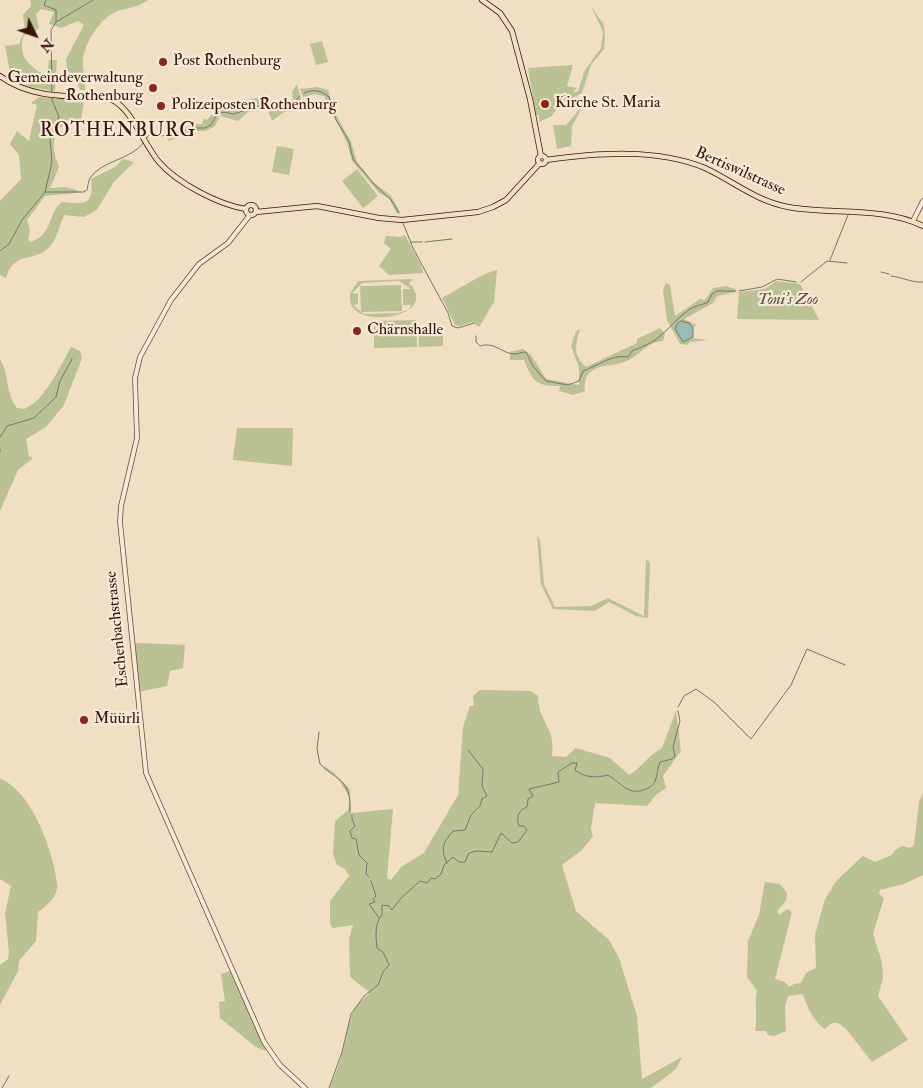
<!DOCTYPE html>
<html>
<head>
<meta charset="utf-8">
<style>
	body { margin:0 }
	#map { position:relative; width:923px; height:1088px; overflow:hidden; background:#f0dfc2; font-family:"IM FELL Double Pica",serif }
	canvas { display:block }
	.north { position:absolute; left:10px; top:10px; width:50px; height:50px; -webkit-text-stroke:4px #f5ead7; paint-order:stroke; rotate:132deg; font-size:14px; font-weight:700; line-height:20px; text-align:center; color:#371407 }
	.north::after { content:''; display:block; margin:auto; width:18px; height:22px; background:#371407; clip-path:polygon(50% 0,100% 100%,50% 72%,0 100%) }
</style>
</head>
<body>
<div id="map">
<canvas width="923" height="1088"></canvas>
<div class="north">N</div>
</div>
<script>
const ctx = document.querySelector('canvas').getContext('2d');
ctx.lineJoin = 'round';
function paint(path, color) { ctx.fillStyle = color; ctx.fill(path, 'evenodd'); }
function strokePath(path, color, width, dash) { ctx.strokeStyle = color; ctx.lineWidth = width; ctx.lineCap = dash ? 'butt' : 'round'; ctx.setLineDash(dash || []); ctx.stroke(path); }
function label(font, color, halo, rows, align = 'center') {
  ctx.font = font + ' "IM FELL Double Pica",serif'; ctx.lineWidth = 4.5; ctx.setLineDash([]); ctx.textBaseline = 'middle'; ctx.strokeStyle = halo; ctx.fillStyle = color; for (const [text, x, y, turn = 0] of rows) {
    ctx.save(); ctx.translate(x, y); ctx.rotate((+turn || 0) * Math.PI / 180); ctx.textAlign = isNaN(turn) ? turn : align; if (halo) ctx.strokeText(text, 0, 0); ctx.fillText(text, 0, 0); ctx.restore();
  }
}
const green = new Path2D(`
	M30 0H148C141 7 125 8 115 12 99 20 86 41 83 59 82 69 86 79 85 90H80L75 77 67 70 66 59 84 25 78 21 61 28 49 24 54 12 41 9 36 14 39 28 33 33 24 35C17 55 28 65 44 75L47 74 49 60H57L55 91 30 87 10 73 5 46 19 44 25 30 23 15 31 6Z
	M591 6 604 25 605 39 604 49 591 65 582 93 558 106 552 116 539 122V115H536L528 68 573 65 567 86 577 88 572 93 578 91 585 70 601 48 603 32Z
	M322 41 328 62 316 65 310 44Z
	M297 84 302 102 295 107 294 111 284 112 272 121 268 110 248 112 238 121 220 116 215 126 206 131H194L169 141 166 137 194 124H202L204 118 207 120 213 113 225 106 230 110 238 108 241 102 267 95 276 106 293 100 292 92Z
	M317 87 328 90 336 115 351 142 357 162 373 182 391 196 400 212 397 214 389 198 379 193 352 161 347 143 324 96 315 94 303 97 300 89Z
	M39 97 84 100 80 128 74 125V119L70 118C52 135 50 144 59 167L50 188 66 187 79 191 77 193 45 196 27 220 30 230 28 240 30 242C54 235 47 213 62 202 85 204 94 206 91 179L115 167 123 159 134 162 113 183 97 210 84 217 64 215C59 226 57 242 46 250 28 263 15 251 6 278L0 275V201L21 179 19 155 10 144 17 131 29 141 37 105 31 103Z
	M584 104 572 126 571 146 557 149 553 125H566Z
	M277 146 294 149 289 175 272 172Z
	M357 169 378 196 363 208 342 181Z
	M405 235 422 267 423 273 389 275 379 266 391 249 384 243 386 236 400 237Z
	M497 270 494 302 479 327 472 322 460 326 455 325 442 298C456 291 484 272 497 270Z
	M413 279 409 283C443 318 347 332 350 297 350 290 356 286 358 281ZM399 281 411 289H403V305H411L408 310 398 313 364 314 353 305 358 304V294L352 293 362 283Z
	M776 281 800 284 819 320 737 319 739 292 765 289Z
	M666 283 670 285 675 316 700 299 705 300 713 288 726 286 735 289 736 292 717 296 713 303 684 319 696 325 695 327 689 323 692 338 708 340 690 342 687 345 680 344 667 320 663 290Z
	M401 285 402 311 361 312 360 286Z
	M416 320 417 347 374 348V321Z
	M418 328H443V346L419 347Z
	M660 328 665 334 663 341C649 341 640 354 629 360 613 369 582 360 585 391L573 395 559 391 560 386C536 386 533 382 524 360H510V352L523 349 531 355 546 379 579 385V367L571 346 576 331 580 329C575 344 573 356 586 367L637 343V339Z
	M71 347 80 351 82 358 64 405 46 427 26 439 29 456 33 458 18 470 0 511V359C10 375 5 393 17 408L24 409C44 402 61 365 71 347Z
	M237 428H293L292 466 233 460Z
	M537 535 540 541 544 584 555 607 591 606 608 598 644 616 646 560 649 561 650 565 648 618 636 616 609 602 595 611 553 609 541 584Z
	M139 643 185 645 183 668 170 671 167 686 139 692 135 644Z
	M480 690 531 691 538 696C538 723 556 726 552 756L566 757 576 748 610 758 629 775C642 768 648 755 662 748L676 711 681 751 663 776 666 788 656 795 647 806 595 803 591 829 593 836 582 850 562 865 576 911 609 940 619 958 637 1016 642 1079 682 1057 676 1069 651 1088H329C334 1077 339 1066 342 1054 349 1031 347 1009 369 994L368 991 350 977 349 939 353 925 333 928 330 924V901L349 876 345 869 337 865 333 853 335 821 348 810 350 798 337 777 324 769V766L333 772 350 789 351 813 393 809 387 878 391 880 401 867 424 853 458 795 463 727 470 706H474L473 696Z
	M0 779C30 789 52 848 56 877 56 880 58 885 57 889 55 899 46 906 38 912L36 941 19 961 18 971 0 1005V965L8 959 9 953 5 913 11 886 0 879Z
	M923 793V875L904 884 880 890 879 894 884 898 873 934 882 962 883 978 878 996 908 1040 872 1062 846 1029 838 1023H832L825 1029C814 1022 807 1007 803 994L788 996 785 1007 786 1031 774 1036 768 1035 766 1031H755C758 1016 754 1004 757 991L747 977 748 941 759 915 765 882 780 884 787 893 786 901 778 910 779 915 787 909 792 912 775 979 785 982 789 987 794 984 801 983 806 973 816 968 815 935 825 899 837 880 863 856 875 862 892 855 895 850 902 846 910 848 914 845 919 802Z
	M230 971 266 1049 265 1051 256 1047 220 1018 219 1002 225 1001 221 974Z`);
const water = new Path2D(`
	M681 321 689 323 693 327V337L683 342 675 329 677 324Z`);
const stream = new Path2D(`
	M46 0 44 5 56 10V21
	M304 93C313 89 321 90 329 97L336 120 349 141 353 159 375 185 392 201 399 213
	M146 139 149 135 157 137 195 128H205L211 125 217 114 224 112 233 114 266 104 283 108 290 106 299 97
	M45 192H83L87 190C88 186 88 182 90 178 102 160 132 160 144 142
	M403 223 413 248 448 313 452 326 458 328 474 323
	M411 242H422
	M425 242 452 239
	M0 251 9 244 22 220 45 192 52 162 50 140 59 117 52 100 51 30 56 22 93 0
	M830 260 848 215
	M881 272 889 274
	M891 276C903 277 911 283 923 282
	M801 282 827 261 847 263
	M739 291 762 287 777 279 796 282
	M476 336V342L480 346C494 341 503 354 514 354 518 354 521 352 526 352L533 366 546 381 568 385 579 381 583 371C598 366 611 354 628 357L632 351C641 347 651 344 659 337 670 328 678 317 690 309 695 306 702 305 708 302L712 294 717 291H736
	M0 437 7 426 34 418 56 397 60 381 72 359
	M0 449V452
	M678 707 684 696 696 689 714 702 751 739 791 685 807 649 845 665
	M319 732 317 749 320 764C339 782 351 780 350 811
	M352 815V819L355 826 350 831 352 838 356 839 359 855 367 863 366 874 369 877
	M447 863C440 848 443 843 453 831L465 830 471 815 480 806 482 799 487 796 482 786 483 769 468 750
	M371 881 376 896 373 899 375 902 369 904 379 918
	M2 1088 9 1076
	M329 1088 342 1052 351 1014 364 996 378 985 383 972 389 965 383 952 377 948C376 938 374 923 382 915V905L389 906 392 910 401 898 420 881 427 883 431 878 435 879 441 874 444 865 453 857 459 862H465L469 853 477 851 492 852 501 833 512 843 518 842 527 830 524 826H519C516 818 518 810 527 807L528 799 533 796 529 789 559 782 558 772 572 763H577L575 770C585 778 596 778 608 775 620 782 629 797 646 789 650 787 654 785 655 781 658 775 657 768 660 762L672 759 675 756 673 747 680 721 678 711`);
const minor = new Path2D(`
	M250 215 228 243 199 264 171 300 140 357 135 378 137 438 121 506 120 522 146 773 264 1042 280 1065 305 1088
	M913 221 923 201`);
const major = new Path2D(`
	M482 0 500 13 512 31 530 99 541 156
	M0 76C31 99 71 96 107 98 129 102 144 145 159 162 177 183 219 205 246 209
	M538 160a4 4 0 1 1 8 0a4 4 0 1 1-8 0Z
	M546 160C597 153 657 148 705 168 733 181 756 201 788 207 832 215 881 206 923 226
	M246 210a5 5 0 1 1 10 0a5 5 0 1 1-10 0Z
	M256 212 317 206 379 218 402 220 478 212 493 207 506 200 540 163`);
const markers = [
	[163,62,5,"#8f2418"],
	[153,88,5,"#8f2418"],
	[545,104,5,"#8f2418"],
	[161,106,5,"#8f2418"],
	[357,331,5,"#8f2418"],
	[84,720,5,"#8f2418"]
];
const poiNames = [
	["Post Rothenburg",173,62],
	["Gemeindeverwaltung",143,79,"right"],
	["Rothenburg",143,97,"right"],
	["Kirche St. Maria",555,104],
	["Polizeiposten Rothenburg",171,106],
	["Chärnshalle",367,331],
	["Müürli",94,720]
];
const streetNames = [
	["Bertiswilstrasse",740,172,24],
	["Eschenbachstrasse",118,629,-96]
];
const parkNames = [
	["Toni's Zoo",788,301]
];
const quarterNames = [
	["ROTHENBURG",118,132]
];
paint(green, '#bac193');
paint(water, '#9abdb1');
strokePath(water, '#72796d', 1);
strokePath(stream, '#72796d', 1);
strokePath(minor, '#654736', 5.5);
strokePath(major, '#371407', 6);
strokePath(minor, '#f5ead7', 4);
strokePath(major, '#f0dfc2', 4.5);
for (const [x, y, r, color] of markers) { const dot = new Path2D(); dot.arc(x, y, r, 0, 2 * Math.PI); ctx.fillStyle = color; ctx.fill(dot); strokePath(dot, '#f5ead7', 2); }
label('16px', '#371407', '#f5ead7', poiNames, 'left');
label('16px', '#371407', '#f5ead7', streetNames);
label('italic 16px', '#5e4831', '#f5ead7', parkNames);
ctx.letterSpacing = '1px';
label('19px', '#371407', '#f5ead7', quarterNames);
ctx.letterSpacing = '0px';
</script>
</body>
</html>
